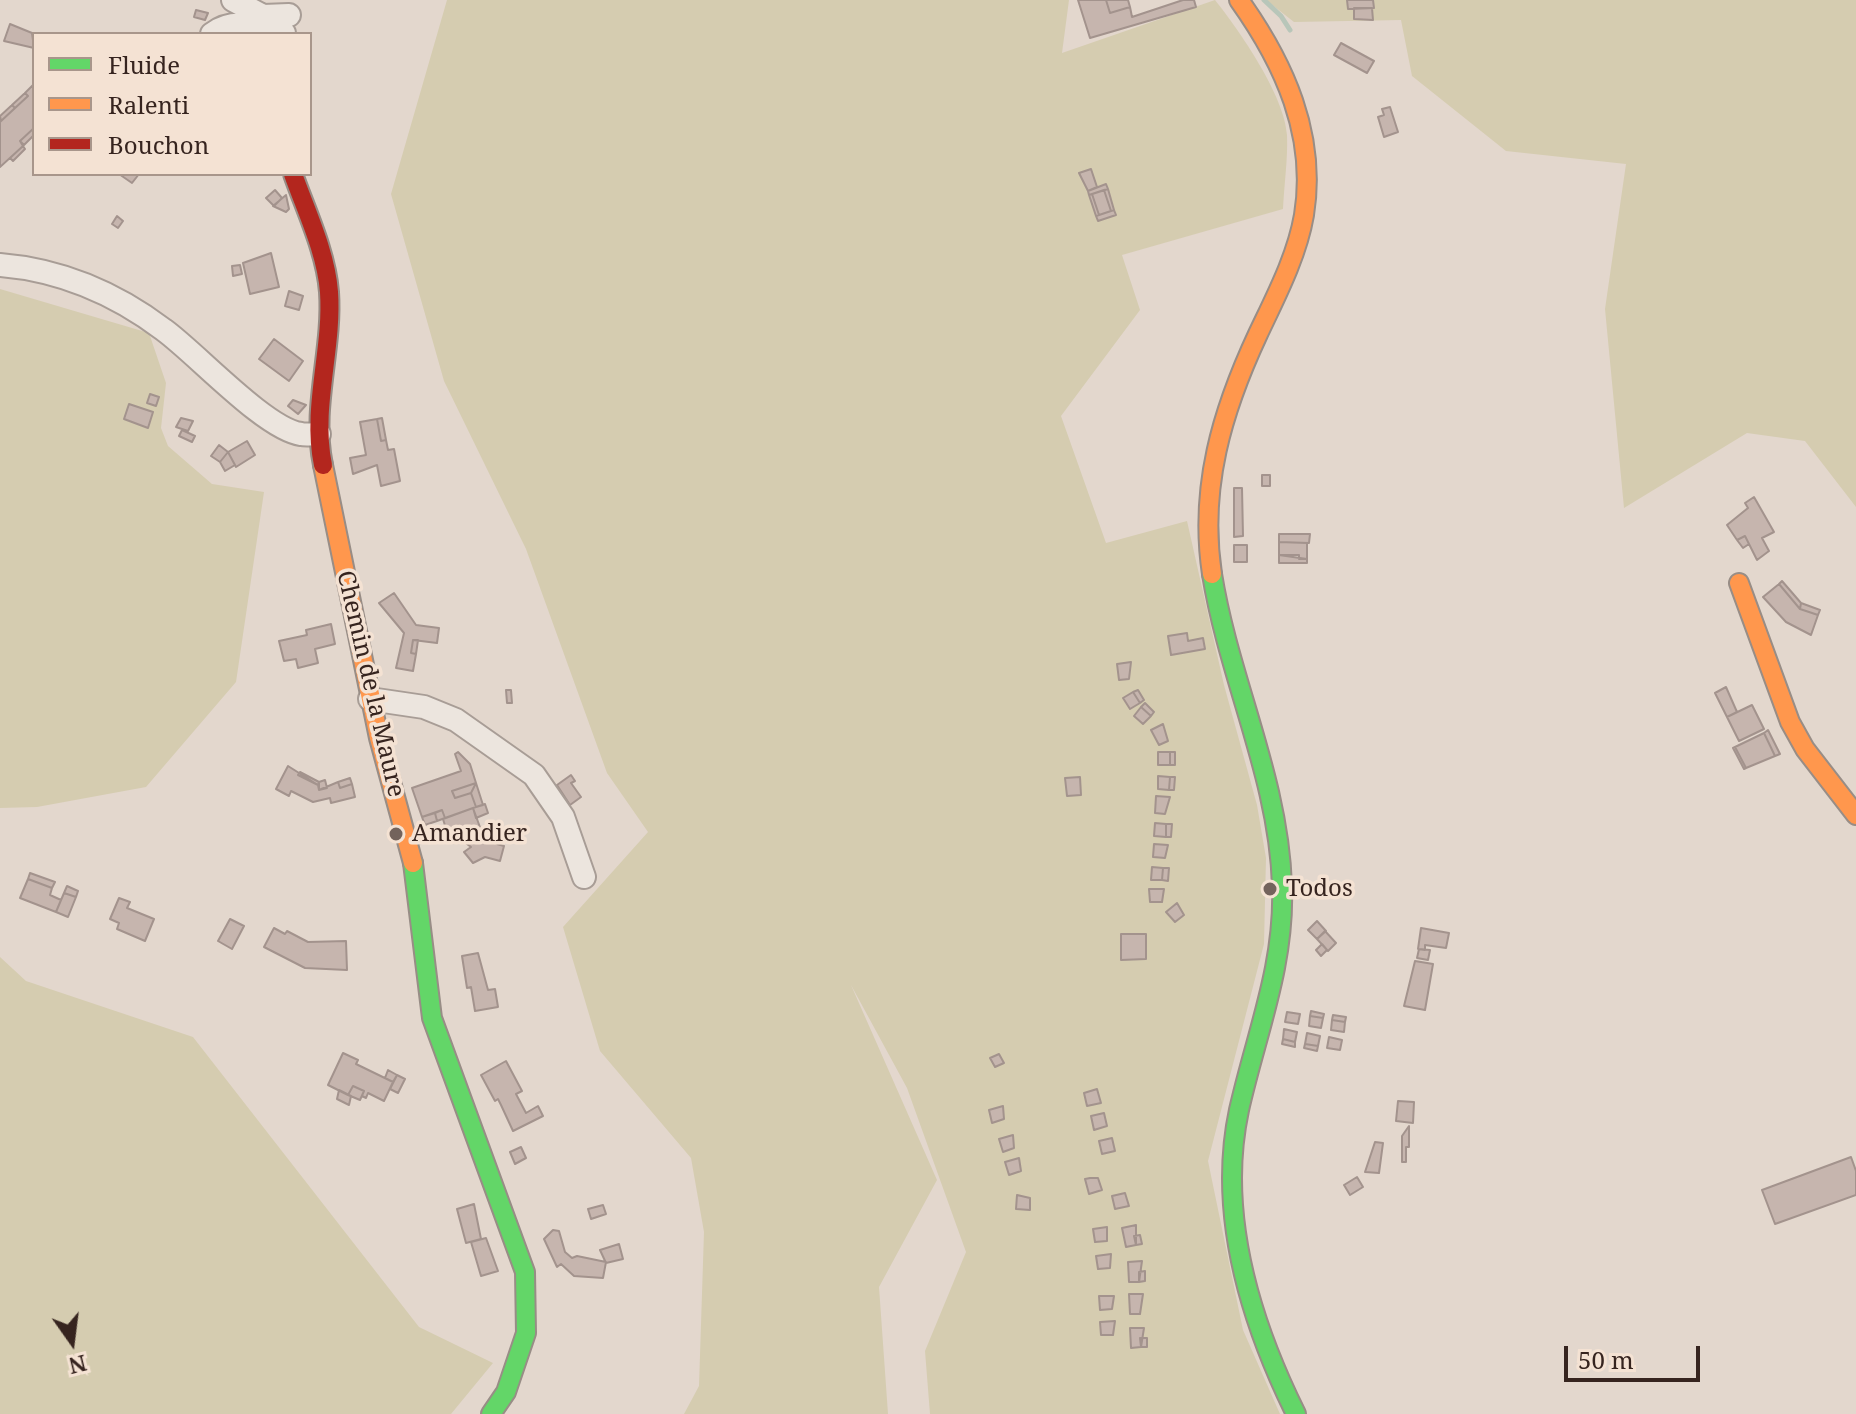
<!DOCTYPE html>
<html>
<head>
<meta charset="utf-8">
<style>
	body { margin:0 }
	#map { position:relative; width:1856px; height:1414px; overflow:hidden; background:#e3d7cd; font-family:"Noto Serif",serif }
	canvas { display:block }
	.legend { position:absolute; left:32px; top:32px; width:280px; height:144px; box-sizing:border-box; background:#f4e2d3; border:2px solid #a8968b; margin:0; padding:10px 14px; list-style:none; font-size:24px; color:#36241f }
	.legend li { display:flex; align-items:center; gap:16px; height:40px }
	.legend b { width:40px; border:2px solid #a8968b }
	.north { position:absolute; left:32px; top:1302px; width:80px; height:80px; -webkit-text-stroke:6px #f4e2d3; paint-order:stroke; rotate:166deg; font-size:22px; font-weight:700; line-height:32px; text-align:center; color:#36241f }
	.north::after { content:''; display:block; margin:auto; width:28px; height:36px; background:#36241f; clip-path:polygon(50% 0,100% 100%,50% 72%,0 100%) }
	.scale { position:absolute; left:1564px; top:1346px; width:136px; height:36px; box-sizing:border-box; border:4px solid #36241f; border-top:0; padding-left:10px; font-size:24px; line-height:28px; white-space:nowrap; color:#36241f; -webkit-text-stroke:6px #f4e2d3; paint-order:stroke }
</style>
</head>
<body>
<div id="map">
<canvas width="1856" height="1414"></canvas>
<ul class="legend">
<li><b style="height:10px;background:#63d668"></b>Fluide</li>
<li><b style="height:10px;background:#ff974d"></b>Ralenti</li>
<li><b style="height:10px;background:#b3261e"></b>Bouchon</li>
</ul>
<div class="north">N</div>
<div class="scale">50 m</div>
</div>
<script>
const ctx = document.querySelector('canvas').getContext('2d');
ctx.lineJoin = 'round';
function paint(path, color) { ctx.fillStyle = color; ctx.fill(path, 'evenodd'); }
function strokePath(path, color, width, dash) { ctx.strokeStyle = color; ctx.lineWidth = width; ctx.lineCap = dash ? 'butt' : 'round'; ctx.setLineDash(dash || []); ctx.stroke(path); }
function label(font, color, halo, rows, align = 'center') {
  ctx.font = font + ' "Noto Serif",serif'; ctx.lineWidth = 7; ctx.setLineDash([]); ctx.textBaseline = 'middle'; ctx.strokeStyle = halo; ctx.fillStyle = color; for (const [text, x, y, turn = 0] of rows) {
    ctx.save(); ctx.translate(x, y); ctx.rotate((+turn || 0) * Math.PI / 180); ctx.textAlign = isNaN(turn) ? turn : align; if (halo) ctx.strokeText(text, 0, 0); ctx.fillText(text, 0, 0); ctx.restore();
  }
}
const green = new Path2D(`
	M447 0H1069L1062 53 1215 0C1239 30 1285 96 1287 135 1288 159 1284 185 1283 209L1122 255 1140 310 1061 416 1106 543 1187 521 1224 685 1257 805 1266 858 1264 944 1208 1161 1243 1330 1280 1414H930L925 1351 966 1252 907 1088 851 985 937 1180 879 1287 888 1414H684L699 1386 704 1232 691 1158 600 1051 563 927 648 832 607 773 526 549 444 381 391 194Z
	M1266 0H1856V507L1805 441 1747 433 1624 508 1605 309 1626 164 1506 151 1412 76 1401 20 1294 22Z
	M0 289 149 333 166 383 161 428 168 446 212 484 264 492 236 682 146 787 37 807 0 808Z
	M0 957 26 981 193 1037 419 1327 493 1363 451 1414H0Z`);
const stream = new Path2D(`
	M1264 0 1281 16 1290 30`);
const building = new Path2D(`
	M1078 0H1106L1110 13 1130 7 1132 17 1183 0H1194L1196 7 1090 38Z
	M1106 0H1128L1130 7 1110 13Z
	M1347 0H1373L1374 8 1348 9Z
	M1354 8H1372L1373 20 1354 19Z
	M196 10 208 13 205 20 194 17Z
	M10 24 32 33 34 48 4 41Z
	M1341 43 1374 61 1367 73 1334 55Z
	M33 85 34 128 20 141 23 146 0 167V122L28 96 25 93Z
	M25 93 28 96 15 108 12 105Z
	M12 105 15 108 1 121 0 116Z
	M1390 107 1398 132 1384 137 1378 117 1384 115 1382 109Z
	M34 128V135L24 145 20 141Z
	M23 146 25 149 13 161 10 158Z
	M1091 169 1097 187 1088 191 1079 173Z
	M119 174H139L132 183Z
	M1106 184 1108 189 1089 195 1088 191Z
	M1108 189 1114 210 1111 211 1104 190Z
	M275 190 282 198 274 206 266 198Z
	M1104 190 1111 211 1099 215 1092 194Z
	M1092 194 1099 215 1096 216 1089 195Z
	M286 195 289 209 286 212 273 206Z
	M1114 210 1116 215 1098 221 1096 216Z
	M117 216 123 221 118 228 112 224Z
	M271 253 279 287 250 294 243 263Z
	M240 265 242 274 233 276 232 266Z
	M289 291 303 296 299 310 285 306Z
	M274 339 303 361 289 381 259 359Z
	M150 394 159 397 156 406 147 403Z
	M293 400 306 405 298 414 288 406Z
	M129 404 153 412 148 428 124 419Z
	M181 418 193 421 188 431 176 427Z
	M382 418 386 440 381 441 377 419Z
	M377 419 381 441 386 440 388 450 394 449 400 481 381 486 377 465 353 474 350 458 366 455 360 422Z
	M182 430 195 436 192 442 179 436Z
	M247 441 255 455 236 467 228 452Z
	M219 445 228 452 220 462 211 456Z
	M228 452 235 465 225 471 220 462Z
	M1262 475H1270V486H1262Z
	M1234 488H1242L1243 536 1234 537Z
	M1754 497 1774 532 1762 538 1769 551 1757 560 1745 536 1737 540 1727 525 1748 508 1745 503Z
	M1279 534H1310L1309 543 1279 542Z
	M1745 536 1749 544 1743 548 1737 540Z
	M1279 542 1307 543V559L1279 555Z
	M1234 545H1247V562H1234Z
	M1279 555H1299V559H1307V563H1279Z
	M1782 581 1801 603 1800 609 1779 584Z
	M1779 584 1800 609 1818 615 1811 635 1786 622 1763 597Z
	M394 593 416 625 439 628 437 643 413 640 411 653 416 654 413 671 396 668 404 633 379 603Z
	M1801 603 1820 610 1818 615 1800 609Z
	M331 624 335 644 315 649 318 663 298 668 296 659 284 661 279 641 307 635 306 630Z
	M1187 633 1188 641 1203 638 1205 649 1171 655 1168 636Z
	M413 640H418L416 654 411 653Z
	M1131 662 1129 679 1119 680 1117 664Z
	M1726 687 1737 712 1727 717 1715 693Z
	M506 690H511L512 703H507Z
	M1138 690 1144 700 1140 703 1133 692Z
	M1133 692 1140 703 1130 709 1123 698Z
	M1145 703 1154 712 1151 716 1141 707Z
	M1752 705 1764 729 1739 741 1727 717Z
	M1141 707 1151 716 1143 724 1134 716Z
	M1163 724 1168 741 1159 745 1151 730Z
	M1768 730 1780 754 1775 756 1764 733Z
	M1764 733 1775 756 1746 768 1735 747Z
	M1735 747 1746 768 1744 769 1733 748Z
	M458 752 470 764 476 783 452 791 455 798 471 793 476 807 445 818 442 810 422 817 412 788 461 771 455 754Z
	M1158 752H1170V765H1158Z
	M1170 752H1175V765H1170Z
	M288 766 318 785 319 790 338 782 340 788 352 784 355 797 331 803 330 798 313 802 291 791 289 796 276 789Z
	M300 772 319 782 318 785 298 775Z
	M571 775 575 781 571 783 581 797 570 805 557 785Z
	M1158 776 1170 777 1169 790 1158 789Z
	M1080 777 1081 795 1067 796 1065 778Z
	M1170 777H1175L1174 790H1169Z
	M350 778 352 784 340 788 338 782Z
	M325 780 327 788 319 790V782Z
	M476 783 483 805 476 807 471 793Z
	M476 783 471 793 455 798 452 791Z
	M1156 796 1170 797 1165 814 1155 813Z
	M485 804 488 813 476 818 473 808Z
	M473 808 481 830 490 842 504 846 500 861 485 857 473 863 464 852 471 847 463 841 458 825 447 832 443 819Z
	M442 810 445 818 437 821 435 813Z
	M435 813 437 821 425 825 422 817Z
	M1155 823 1166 824V837L1154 836Z
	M1166 824H1172L1171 837H1166Z
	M1154 844 1168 845 1165 858 1153 857Z
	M1152 867 1163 868 1162 880H1151Z
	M1163 868H1169L1168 881 1162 880Z
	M30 873 55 882 52 888 28 879Z
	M28 879 52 888 50 895 61 900 56 912 20 898Z
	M67 886 78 891 76 897 64 893Z
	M1149 889H1164L1162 902H1150Z
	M64 893 76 897 68 917 56 912Z
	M119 898 130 902 127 908 154 919 145 941 117 929 119 923 110 919Z
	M1177 903 1184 915 1175 922 1166 912Z
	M230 919 244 926 232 949 218 941Z
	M1317 921 1326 931 1317 939 1308 930Z
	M274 928 285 934 287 931 308 942 346 941 347 970 305 968 264 947Z
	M1421 928 1449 933 1446 948 1425 945V950L1418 949Z
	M1325 931 1336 943 1328 951 1317 939Z
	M1121 934H1146V959L1121 960Z
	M1322 944 1327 950 1321 956 1316 950Z
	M1419 949 1430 950 1428 960 1417 958Z
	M478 953 488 990 495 989 498 1007 475 1011 471 987 467 988 462 956Z
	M1415 961 1433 964 1425 1010 1404 1006Z
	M1311 1011 1324 1014 1323 1018 1310 1016Z
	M1287 1012 1300 1014 1298 1024 1285 1022Z
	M1333 1015 1346 1017 1345 1022 1332 1020Z
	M1310 1016 1323 1018 1321 1028 1309 1026Z
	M1332 1020 1345 1022 1344 1032 1331 1030Z
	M1284 1029 1297 1032 1295 1042 1283 1039Z
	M1307 1033 1320 1036 1318 1046 1305 1044Z
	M1329 1037 1342 1040 1340 1050 1327 1048Z
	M1283 1039 1295 1042V1047L1282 1044Z
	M1305 1044 1318 1046 1317 1051 1304 1048Z
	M343 1053 358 1060 356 1064 393 1082 384 1101 368 1093 366 1098 362 1096 364 1091 353 1086 348 1095 328 1085Z
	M999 1054 1004 1063 995 1067 990 1058Z
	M506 1061 522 1091 516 1094 526 1113 538 1106 543 1116 513 1131 501 1105 498 1099 495 1101 481 1075Z
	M388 1070 397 1075 393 1082 385 1078Z
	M397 1075 405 1079 398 1093 390 1089Z
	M353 1086 364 1091 360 1100 348 1095Z
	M1097 1089 1101 1103 1087 1106 1084 1093Z
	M339 1090 351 1096 349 1105 337 1099Z
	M1398 1101 1414 1102 1413 1123 1396 1121Z
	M1003 1106 1004 1119 992 1123 989 1110Z
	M1104 1113 1107 1126 1094 1130 1091 1116Z
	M1409 1126V1147H1406V1162H1402V1136Z
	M1013 1135 1014 1148 1003 1152 999 1139Z
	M1112 1138 1115 1151 1102 1154 1099 1141Z
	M1375 1142 1383 1143 1379 1173 1365 1172Z
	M521 1147 526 1158 515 1164 510 1152Z
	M1851 1157 1856 1171V1195L1775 1224 1762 1190Z
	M1019 1158 1021 1171 1009 1175 1005 1162Z
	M1357 1177 1363 1187 1350 1195 1344 1185Z
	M1090 1178H1098L1102 1190 1089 1194 1085 1179Z
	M1125 1193 1129 1206 1115 1209 1112 1196Z
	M1017 1195 1030 1198V1210L1016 1209Z
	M474 1204 481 1239 466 1243 457 1209Z
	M603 1205 606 1214 591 1219 588 1209Z
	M1136 1225V1245L1126 1247 1122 1228Z
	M1107 1227V1241L1095 1242 1093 1229Z
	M553 1230 559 1231 565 1252 572 1258 577 1256 606 1262 603 1278 574 1276 561 1264 557 1267 544 1239Z
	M1140 1235 1142 1244 1136 1245 1134 1236Z
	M486 1238 498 1271 481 1276 471 1242Z
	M619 1244 623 1259 606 1263 600 1250Z
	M1111 1254 1110 1268 1098 1269 1096 1256Z
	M1142 1261 1139 1282H1129L1128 1262Z
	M1145 1271V1281L1139 1282V1272Z
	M1129 1294H1143L1140 1314H1130Z
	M1099 1296H1114L1112 1309 1100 1310Z
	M1115 1321 1113 1335H1101L1100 1322Z
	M1130 1328H1144L1141 1347 1131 1348Z
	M1140 1338H1147V1347H1141Z`);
const street = new Path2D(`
	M233 0 263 16 289 15
	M212 34C234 17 258 27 284 33
	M0 265C61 270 115 293 164 330 196 353 265 429 301 434 306 435 313 434 319 434
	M370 699 424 707 456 720 534 775 563 817 584 877`);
const fast = new Path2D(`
	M1212 574C1229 680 1279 778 1282 886 1285 966 1256 1034 1239 1110 1217 1213 1251 1323 1296 1414
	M413 863 432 1018 525 1272 526 1333 506 1392 491 1414`);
const slow = new Path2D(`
	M323 465 379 738 413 863
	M1212 574C1199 488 1222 411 1258 334 1276 296 1297 256 1304 215 1317 135 1284 63 1239 0
	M1739 583 1790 722 1805 749 1856 815`);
const jam = new Path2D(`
	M293 174C306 211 326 252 329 292 333 349 311 408 323 465`);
const markers = [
	[396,834,8,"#73635c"],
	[1270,889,8,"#73635c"]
];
const streetNames = [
	["Chemin de la Maure",370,684,77]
];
const poiNames = [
	["Amandier",412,834],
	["Todos",1286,889]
];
paint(green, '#d5ccb0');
strokePath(stream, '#b8c6b9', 5);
paint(building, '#c6b5ae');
strokePath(building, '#a3938d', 2);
strokePath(street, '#a89d96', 26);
strokePath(fast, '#988d86', 22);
strokePath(slow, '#988d86', 22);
strokePath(jam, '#988d86', 22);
strokePath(street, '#ece5de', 22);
strokePath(fast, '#63d668', 18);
strokePath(slow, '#ff974d', 18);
strokePath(jam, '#b3261e', 18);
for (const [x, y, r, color] of markers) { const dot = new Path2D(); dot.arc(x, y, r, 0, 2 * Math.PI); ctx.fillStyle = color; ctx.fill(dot); strokePath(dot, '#f4e2d3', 3); }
label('24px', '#36241f', '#f4e2d3', streetNames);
label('24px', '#36241f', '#f4e2d3', poiNames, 'left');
</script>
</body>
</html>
